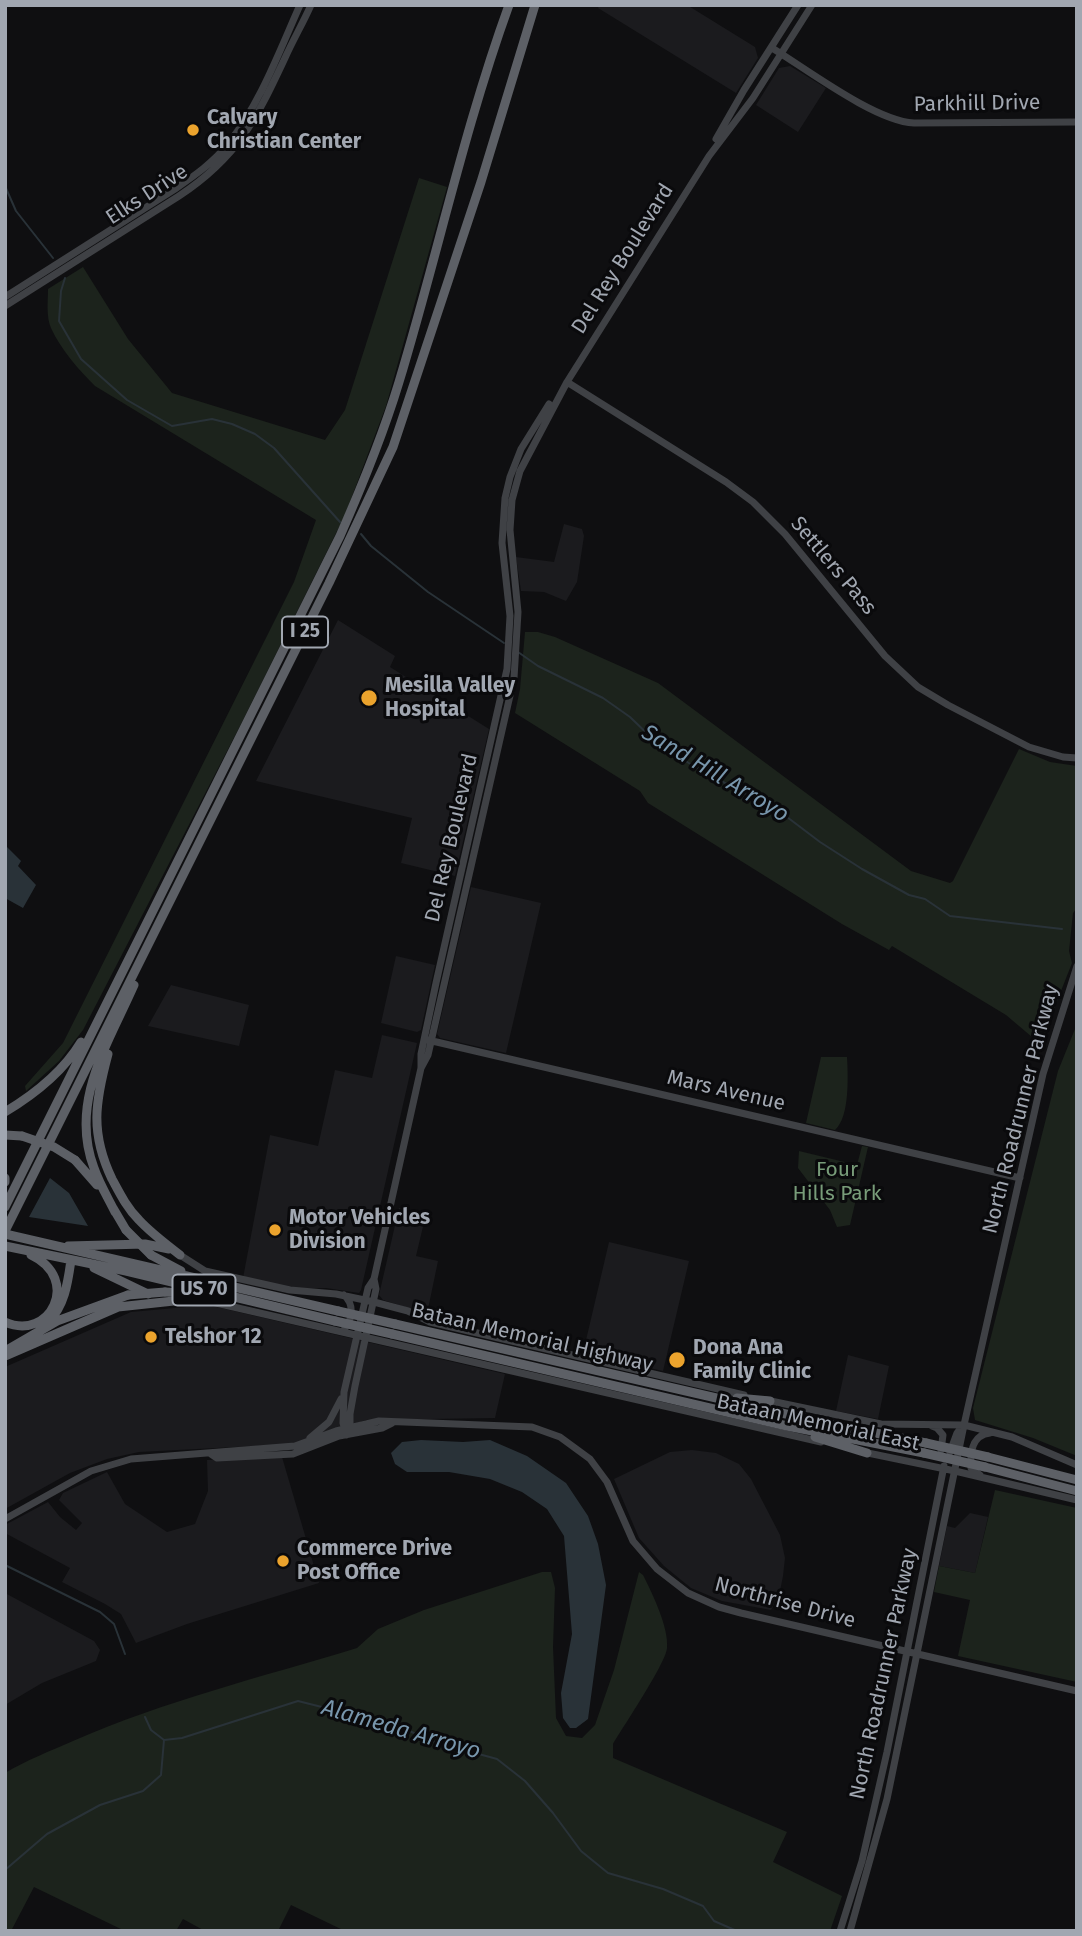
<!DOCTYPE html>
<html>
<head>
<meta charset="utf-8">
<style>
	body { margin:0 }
	#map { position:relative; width:1082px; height:1936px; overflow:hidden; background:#0f0f11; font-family:"Fira Sans",sans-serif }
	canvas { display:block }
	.frame { position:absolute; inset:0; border:7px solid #a1a7b1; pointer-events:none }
</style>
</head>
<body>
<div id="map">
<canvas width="1082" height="1936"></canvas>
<div class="frame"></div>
</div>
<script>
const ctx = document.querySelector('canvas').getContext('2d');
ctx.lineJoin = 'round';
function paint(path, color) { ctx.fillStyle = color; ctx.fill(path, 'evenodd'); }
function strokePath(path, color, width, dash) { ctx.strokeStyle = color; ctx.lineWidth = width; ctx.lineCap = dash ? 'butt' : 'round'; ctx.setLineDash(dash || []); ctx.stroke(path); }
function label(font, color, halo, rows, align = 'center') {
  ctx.font = font + ' "Fira Sans",sans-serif'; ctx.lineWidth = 6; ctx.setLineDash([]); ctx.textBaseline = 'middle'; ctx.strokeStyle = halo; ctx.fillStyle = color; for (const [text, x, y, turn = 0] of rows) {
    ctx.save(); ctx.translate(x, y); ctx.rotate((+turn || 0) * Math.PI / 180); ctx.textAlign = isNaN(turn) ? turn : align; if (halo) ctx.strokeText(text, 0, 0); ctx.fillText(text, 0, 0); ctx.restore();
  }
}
const built = new Path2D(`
	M600 5H687L755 47 758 58 736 93 598 8Z
	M790 66 826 88 798 132 756 105 779 68Z
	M564 524 582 529 584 536 577 582 566 601 544 592 521 591 516 557 554 562Z
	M338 620 395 656 390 667 489 729 455 876 401 863 412 818 256 781Z
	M471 887 541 903 506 1053 440 1038 437 1034Z
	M396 956 435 965 421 1030 417 1032 381 1023Z
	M171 985 249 1005 239 1046 148 1026Z
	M382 1035 417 1043 361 1290 359 1293 326 1288 295 1289 243 1278 270 1135 318 1146 335 1070 372 1078Z
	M399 1208 426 1214 416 1256 438 1261 427 1314 383 1300 379 1295Z
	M609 1242 689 1261 663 1371 583 1353Z
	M208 1305 505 1374 495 1418 366 1420 295 1444 139 1452 107 1459 70 1473 5 1509V1367L131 1312Z
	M848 1355 889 1366 878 1419 836 1411Z
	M692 1450 716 1453 739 1464 751 1479 780 1535 785 1558 783 1576 779 1596 771 1610 722 1601 691 1588 664 1566 639 1538 614 1479 670 1452Z
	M282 1457 319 1583 187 1624 136 1643 121 1614 105 1604 62 1582 70 1568 5 1533V1525L48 1502 60 1517 76 1530 82 1523 59 1500 63 1493 107 1472 125 1504 167 1532 195 1524 208 1491 207 1460Z
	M970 1513 988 1517 975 1573 939 1566 947 1526 955 1528Z
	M5 1593 94 1641 100 1650 96 1661 42 1683 5 1705Z`);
const green = new Path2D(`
	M419 178 447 187 386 406 345 515 242 722 83 1030 59 1061 26 1091 25 1086 63 1043 294 582 316 520 95 386C79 370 61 350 51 328 46 316 48 302 48 289L83 267 128 339 172 393 325 440 345 410Z
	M525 632H538L555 637 658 683 911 871 950 883 953 881 1019 749 1050 762 1077 766V908L1073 913 1069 951 1072 963 1046 1029 1045 1048 1006 1015 892 946 889 950 842 924 648 803 640 791 515 713 520 689Z
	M1077 1024V1456L1033 1438 975 1420 973 1408 1058 1071Z
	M821 1057H847C848 1075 850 1117 835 1130L806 1123Z
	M862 1146 868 1147 850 1225 837 1227 830 1210 798 1168 799 1151 857 1165Z
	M995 1490 1077 1508V1682L958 1656 970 1600 934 1592 939 1566 975 1573Z
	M542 1572H551L555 1588 553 1647 556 1718 566 1736 582 1738 595 1725 614 1670 639 1572 643 1575C652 1593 669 1627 667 1648 666 1663 623 1727 613 1744V1758L787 1832 773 1862 842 1896 830 1931H345L291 1905 278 1931H205L183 1919 176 1931H125L34 1887 11 1931H5V1773C27 1760 50 1751 73 1741 164 1701 262 1677 357 1648L378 1629 424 1610Z`);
const water = new Path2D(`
	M5 845 21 861 18 866 36 885 23 908 5 898Z
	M50 1178 69 1193 88 1226 29 1217Z
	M421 1440 463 1442 490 1440 527 1456 566 1483 588 1516 598 1544 606 1585 588 1719 576 1728H570L563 1718 561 1693 572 1634 564 1536 547 1509 522 1492 490 1479 449 1472H407L395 1464 391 1453 402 1442Z`);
const stream = new Path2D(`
	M5 186 16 211 53 258
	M65 278 61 291 59 321 81 359 127 400 172 426 212 419 232 424 255 434 274 448 340 522
	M361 534 371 546 428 592 504 643
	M518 652 538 666 603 698 630 717 657 743 692 765 787 817 820 842 862 869 909 895 925 899 950 916 1062 929
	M5 1565 100 1612 114 1624 125 1654
	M145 1717 151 1730 164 1740 182 1738 298 1701 401 1727 431 1741 497 1759 525 1781 553 1813 581 1851 608 1873 663 1889 703 1906 714 1921 737 1931
	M5 1870 47 1834 100 1805 143 1791 161 1775 164 1740`);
const secondary = new Path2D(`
	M772 48C808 70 875 121 914 123L1077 122
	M716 139 744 90 798 5
	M5 297 175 189C194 176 214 162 228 144 260 104 279 52 300 5
	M5 306 179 196C238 157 256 120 285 58 293 40 303 23 311 5
	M567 382 726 482 753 502 785 534 885 656 918 687 948 705 1029 747 1063 757 1077 758
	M428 1040 1020 1178
	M421 1068 428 1055 514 678 518 612 510 530 512 500 520 471 567 382 709 156 753 98 812 5
	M180 1255 205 1271 290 1290 336 1294 374 1302 408 1311 430 1322 744 1395
	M344 1295C354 1304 353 1318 345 1328
	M183 1300H203L821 1442
	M766 1400 881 1424 964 1425 1012 1437 1077 1465
	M932 1426 937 1428 943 1435 941 1450
	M350 1429V1414L355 1386 376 1289 374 1279
	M346 1435 343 1423 344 1392 368 1288 374 1279 421 1068V1054L436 983 507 669 510 616 502 543 505 498 510 477 521 449 549 404
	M310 1438 329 1422 341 1399
	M863 1452 955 1471 1077 1500
	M950 1452 957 1433 963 1425
	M211 1454 217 1458 293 1454 339 1436 382 1428 392 1423
	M980 1475 971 1468C970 1452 972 1435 990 1433
	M5 1519 91 1471 131 1459 295 1446 336 1431 379 1421 532 1427 560 1437 590 1459 607 1482 633 1541 657 1569 688 1593 719 1607 741 1613 1077 1691
	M840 1931 862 1861 887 1752 944 1466
	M850 1931 887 1799 964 1425 1043 1074 1077 966`);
const highway = new Path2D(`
	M108 1054C95 1102 90 1133 112 1179 120 1194 127 1208 139 1220 151 1233 166 1244 180 1255
	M5 1112C35 1094 63 1072 81 1042
	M5 1135 22 1136
	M75 1160 97 1185
	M5 1178V1182
	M5 1207 340 536C362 486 383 435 399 382 437 257 464 129 509 5
	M113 1208 126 1230
	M115 1212C108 1198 99 1183 94 1168 69 1102 108 1044 134 985
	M5 1231 329 583 393 447 481 182 535 5
	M5 1234 338 1311
	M5 1246 126 1271 335 1321
	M68 1246 145 1244 169 1249
	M151 1255 181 1271
	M94 1268 148 1294
	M165 1292 201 1294
	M5 1322C50 1342 82 1279 31 1255
	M48 1322C65 1306 68 1281 71 1260
	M395 1324 825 1423 926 1443
	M392 1334 787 1426 924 1453
	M7 1350 57 1321 128 1295
	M5 1356 118 1307 183 1300
	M737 1398 770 1401
	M815 1437 867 1453
	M988 1457 1077 1480
	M985 1467 1077 1491`);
const highwayBridge = new Path2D(`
	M22 1136 54 1147 75 1160
	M126 1230 151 1255
	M128 1295 165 1292
	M338 1311 395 1324
	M335 1321 392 1334
	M926 1443 988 1457
	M924 1453 985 1467`);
const markers = [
	[193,130,7,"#eba32d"],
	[369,698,9,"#eba32d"],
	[275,1230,7,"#eba32d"],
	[151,1337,7,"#eba32d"],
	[677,1360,9,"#eba32d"],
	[283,1561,7,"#eba32d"]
];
const shields = [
	[305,632,46],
	[204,1290,63]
];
const shieldNames = [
	["I 25",305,632],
	["US 70",204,1290]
];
const streetNames = [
	["Parkhill Drive",977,104,-1],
	["Elks Drive",147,195,-33],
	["Del Rey Boulevard",623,259,-58],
	["Settlers Pass",833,566,50],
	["Del Rey Boulevard",452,838,-77],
	["Mars Avenue",726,1091,13],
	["North Roadrunner Parkway",1021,1109,-76],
	["Bataan Memorial Highway",532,1338,13],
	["Bataan Memorial East",818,1423,12],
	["Northrise Drive",785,1603,15],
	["North Roadrunner Parkway",884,1674,-78]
];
const poiNames = [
	["Calvary",207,118],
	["Christian Center",207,142],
	["Mesilla Valley",385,686],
	["Hospital",385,710],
	["Motor Vehicles",289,1218],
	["Division",289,1242],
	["Telshor 12",165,1337],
	["Dona Ana",693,1348],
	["Family Clinic",693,1372],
	["Commerce Drive",297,1549],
	["Post Office",297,1573]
];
const parkNames = [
	["Four",837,1170],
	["Hills Park",837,1194]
];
const waterNames = [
	["Sand Hill Arroyo",715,774,31],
	["Alameda Arroyo",401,1730,16]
];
paint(built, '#1b1b1e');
paint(green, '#1c231c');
paint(water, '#293238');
strokePath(stream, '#293238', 2);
strokePath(secondary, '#3f4145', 7);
strokePath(highway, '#5d6066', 9);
strokePath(highwayBridge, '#5d6066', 9);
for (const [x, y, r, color] of markers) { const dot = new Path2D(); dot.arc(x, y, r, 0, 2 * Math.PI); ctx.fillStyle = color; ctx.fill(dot); strokePath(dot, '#0a0a0c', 2.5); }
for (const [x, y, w] of shields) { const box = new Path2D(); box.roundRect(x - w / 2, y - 15.5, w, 31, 5); ctx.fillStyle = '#0a0a0c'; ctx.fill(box); strokePath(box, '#a1a7b1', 2); }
label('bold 19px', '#a1a7b1', null, shieldNames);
label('21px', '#a1a7b1', '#0a0a0c', streetNames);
label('bold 21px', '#a1a7b1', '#0a0a0c', poiNames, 'left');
label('21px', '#789c79', '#0a0a0c', parkNames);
label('italic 23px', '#7896ac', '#0a0a0c', waterNames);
</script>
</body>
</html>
